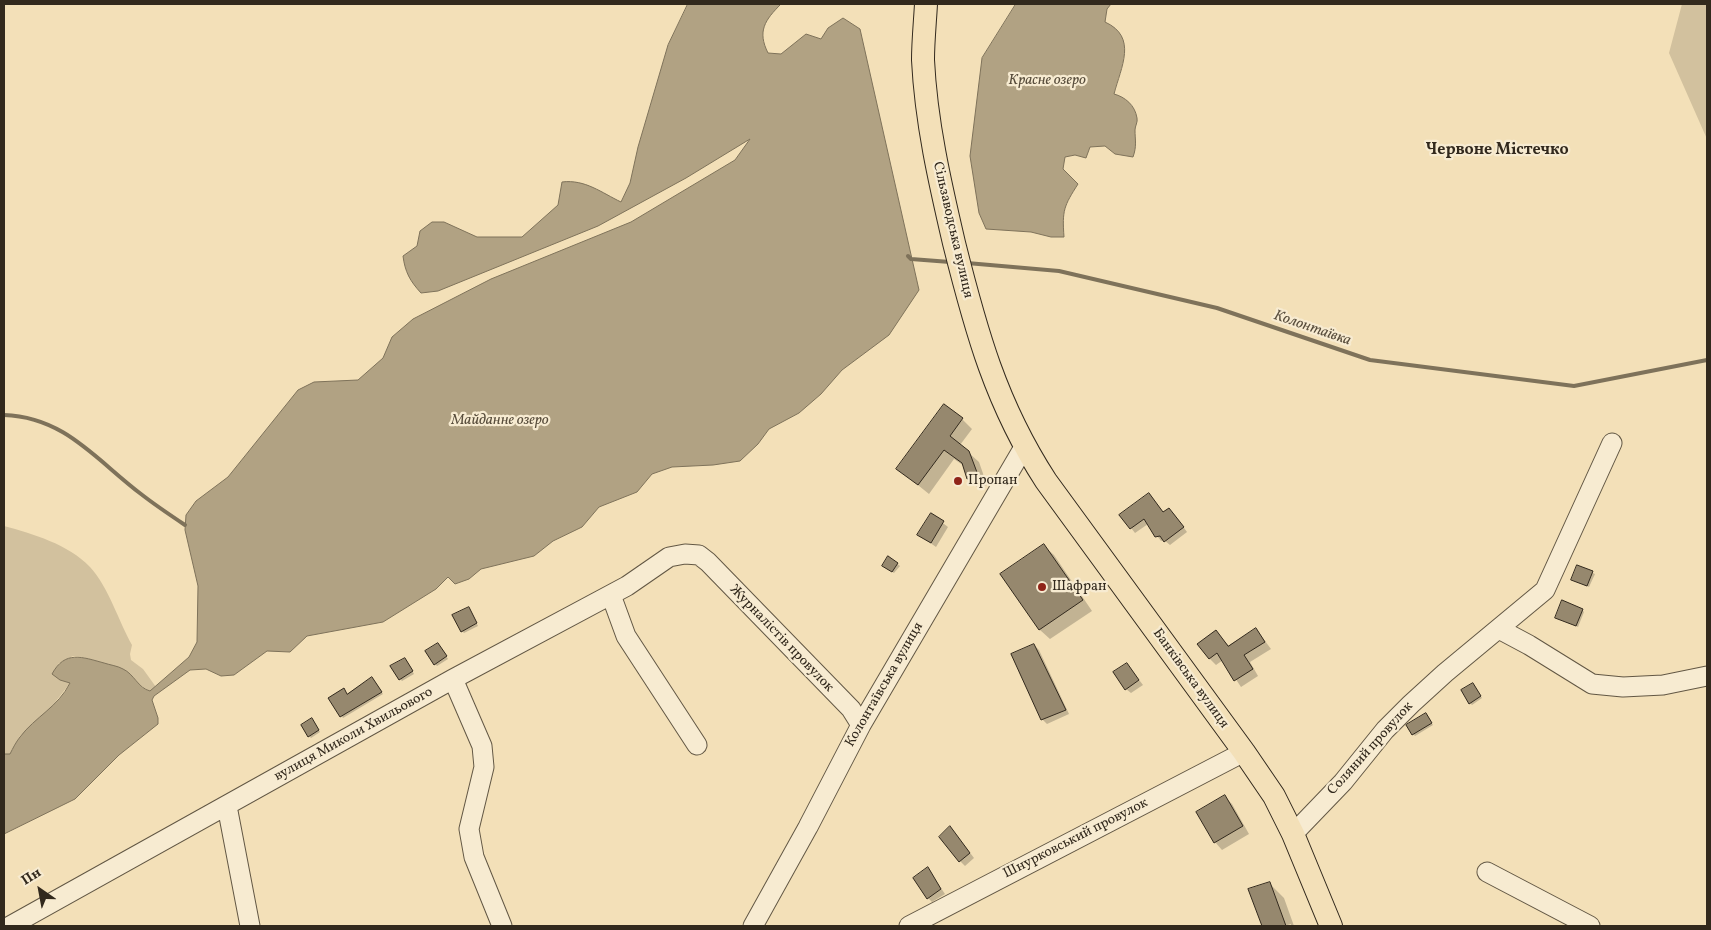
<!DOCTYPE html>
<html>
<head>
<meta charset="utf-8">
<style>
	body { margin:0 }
	#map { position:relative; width:1711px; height:930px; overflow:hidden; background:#f3e0b8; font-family:Vollkorn,serif }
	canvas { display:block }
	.frame { position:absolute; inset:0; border:5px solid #32291d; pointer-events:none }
	.north { position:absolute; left:15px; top:865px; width:50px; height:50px; -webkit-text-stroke:4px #f7ebd1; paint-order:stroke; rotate:327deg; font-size:14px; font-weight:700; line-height:20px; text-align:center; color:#32291d }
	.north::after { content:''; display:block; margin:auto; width:18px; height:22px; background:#32291d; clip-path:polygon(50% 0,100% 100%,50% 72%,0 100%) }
</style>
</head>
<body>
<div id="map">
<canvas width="1711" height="930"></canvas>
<div class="frame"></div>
<div class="north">Пн</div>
</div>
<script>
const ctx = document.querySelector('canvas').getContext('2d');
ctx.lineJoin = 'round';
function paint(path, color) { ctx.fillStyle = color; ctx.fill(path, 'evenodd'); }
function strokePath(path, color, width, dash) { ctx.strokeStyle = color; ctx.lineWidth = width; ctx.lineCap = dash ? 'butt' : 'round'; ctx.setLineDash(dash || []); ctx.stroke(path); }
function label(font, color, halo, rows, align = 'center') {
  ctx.font = font + ' Vollkorn,serif'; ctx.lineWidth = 4.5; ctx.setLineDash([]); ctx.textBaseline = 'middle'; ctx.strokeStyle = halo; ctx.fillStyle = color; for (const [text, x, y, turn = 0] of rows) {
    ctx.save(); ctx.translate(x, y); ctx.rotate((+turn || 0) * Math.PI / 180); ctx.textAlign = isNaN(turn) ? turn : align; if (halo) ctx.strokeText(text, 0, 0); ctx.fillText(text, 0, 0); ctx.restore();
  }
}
const green = new Path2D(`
	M1682 4H1707V139L1669 53Z
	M4 526C33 534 68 544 90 567 109 588 118 620 132 645L130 654 131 660 143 669 156 687 150 691 145 689 123 669 82 657 73 656 58 664 70 683 47 713 20 736 10 754H4Z`);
const water = new Path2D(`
	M688 4H781C765 20 757 31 768 53L781 54 806 34 821 39 828 28 843 18 860 29 919 290 889 335 842 370 821 394 799 413 769 429 758 444 740 461 713 465 672 467 652 474 637 492 599 507 582 527 553 541 534 556 481 569 469 579 455 584 448 577 436 589 383 622 307 636 290 652 267 651 234 675 221 676 206 669 190 670 154 696 152 700 158 718V724L119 755 75 799 4 834V754H10C13 748 16 742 20 737 35 717 58 707 70 683L60 680 52 674C65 650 82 657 104 663 110 665 118 666 123 669 134 674 138 688 150 691L189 657 197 642 198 586 185 530 186 515 196 501 228 477 298 390 314 382 358 380 383 358 392 337 413 319 491 279 631 222 735 160 750 139 686 178 598 226 438 291 421 293C410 281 405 272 403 256L417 246 420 231 432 222H444L477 237H522L558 205 562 182C585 179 602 193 621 202L630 183 638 147 668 45Z
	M1016 4H1111L1107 9 1105 22C1138 37 1121 67 1114 94 1125 97 1135 105 1137 118 1138 122 1135 126 1135 130 1135 140 1137 146 1133 157L1115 154 1105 146 1090 147 1086 158 1075 155 1065 157 1063 169 1078 184C1064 206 1062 210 1064 237H1051L1031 232 986 229 979 213 970 156 982 58Z`);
const shadow = new Path2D(`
	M962 419 972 429 960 445 979 462 987 485 978 488 968 478 964 466 954 459 929 494 898 469Z
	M1153 499 1164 513 1174 514 1187 532 1170 545 1164 540 1161 541 1148 524 1135 533 1121 515Z
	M931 514 948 527 936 547 919 535Z
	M1044 546 1054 555 1092 611 1050 639 1040 630 1002 574Z
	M889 558 900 566 894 573 885 567Z
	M1578 567 1595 574 1589 587 1574 581Z
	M470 610 478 626 464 633 462 631Z
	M1582 610 1584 612 1578 627 1558 619Z
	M1256 629 1271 649 1250 662 1258 676 1241 687 1223 660 1216 665 1210 659 1216 632 1229 646Z
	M1034 645 1039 650 1069 714 1047 724 1042 719Z
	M440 646 448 659 437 666 435 664Z
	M407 661 414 674 402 681 400 679Z
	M1127 664 1143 685 1131 693 1126 689Z
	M373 681 383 694 343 718 330 698 348 695Z
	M1474 686 1482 698 1472 705 1470 703Z
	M1426 715 1433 725 1415 736 1413 734Z
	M314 722 320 732 311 738 309 736Z
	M1225 797 1232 804 1249 834 1222 850 1215 842Z
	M955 833 974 858 965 866 960 861Z
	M928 869 945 894 932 902 928 898Z
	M1269 883 1284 898 1294 926H1291V924L1284 926H1263L1250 890Z`);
const stream = new Path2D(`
	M908 256 911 259 950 262
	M967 263 1059 271 1217 308 1370 360 1574 386 1707 360
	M4 415C65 417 96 460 141 494 155 505 170 515 185 525`);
const building = new Path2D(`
	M944 404 963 418 950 436 969 451 978 475 967 479 962 463 944 450 918 485 896 469Z
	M1149 493 1163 512 1169 508 1184 527 1164 542 1160 536 1155 537 1144 519 1130 529 1119 515Z
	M931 513 944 521 931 543 917 535Z
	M1044 544 1083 600 1039 630 1000 574Z
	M888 556 898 563 892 572 882 566Z
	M1577 565 1593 571 1587 586 1571 580Z
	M1562 600 1583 609 1576 626 1555 618Z
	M469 607 477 623 461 632 452 615Z
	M1256 628 1265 642 1244 655 1253 669 1234 681 1217 653 1209 659 1197 644 1216 630 1228 646Z
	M438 643 447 656 434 665 425 651Z
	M1034 644 1066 710 1041 720 1011 654Z
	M405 658 413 671 399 680 390 666Z
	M1127 663 1139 680 1125 690 1113 672Z
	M372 677 382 692 340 717 328 698 344 688 347 694Z
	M1473 683 1481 696 1469 704 1461 690Z
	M1426 713 1432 723 1412 735 1406 725Z
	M312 718 319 730 308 737 301 725Z
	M1225 795 1243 826 1214 843 1196 812Z
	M950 826 970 853 959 862 939 837Z
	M928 867 941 889 927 899 913 878Z
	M1270 882 1286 926H1262L1248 889Z`);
const minor = new Path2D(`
	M611 595 626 636 697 745
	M1499 629 1529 645 1592 684 1623 687 1663 685 1707 676
	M453 679 482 746 484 767 469 829 474 857 502 926
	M227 806 250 926
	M1293 834 1343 782 1385 730 1411 704 1445 673 1545 590 1612 443
	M1487 872 1590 926
	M10 926 453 679 627 586 669 557 685 554 699 555 708 562 851 709 861 725
	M753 926 808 827 861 725 1024 447
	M909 926 1244 752`);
const major = new Path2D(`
	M926 4C925 22 923 42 923 60 926 122 940 183 954 243 976 331 996 404 1046 481L1244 752 1274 796 1293 834 1331 926`);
const markers = [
	[958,481,5,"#8f2418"],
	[1042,587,5,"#8f2418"]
];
const streetNames = [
	["Сільзаводська вулиця",952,230,77],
	["Журналістів провулок",781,639,46],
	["Банківська вулиця",1190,679,54],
	["Колонтаївська вулиця",885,685,-60],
	["вулиця Миколи Хвильового",354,735,-29],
	["Соляний провулок",1371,749,-48],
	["Шнурковський провулок",1076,839,-27]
];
const poiNames = [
	["Пропан",968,481],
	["Шафран",1052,587]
];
const waterNames = [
	["Красне озеро",1047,81],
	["Колонтаївка",1312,329,19],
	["Майданне озеро",500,421]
];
const quarterNames = [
	["Червоне Містечко",1497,151]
];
paint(green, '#d2c19e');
paint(water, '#b1a283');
strokePath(water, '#7e725a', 1);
paint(shadow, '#0003');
strokePath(stream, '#7e725a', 4);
paint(building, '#96886e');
strokePath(building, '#32291d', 1);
strokePath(minor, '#625744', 21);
strokePath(major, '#32291d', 24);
strokePath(minor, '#f7ebd1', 19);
strokePath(major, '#f3e0b8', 22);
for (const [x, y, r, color] of markers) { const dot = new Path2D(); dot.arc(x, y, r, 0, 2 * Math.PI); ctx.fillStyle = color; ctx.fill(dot); strokePath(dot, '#f7ebd1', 2); }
label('14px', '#32291d', '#f7ebd1', streetNames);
label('14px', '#32291d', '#f7ebd1', poiNames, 'left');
label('italic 15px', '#584d3c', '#f7ebd1', waterNames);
label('bold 16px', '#32291d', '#f7ebd1', quarterNames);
</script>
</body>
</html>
